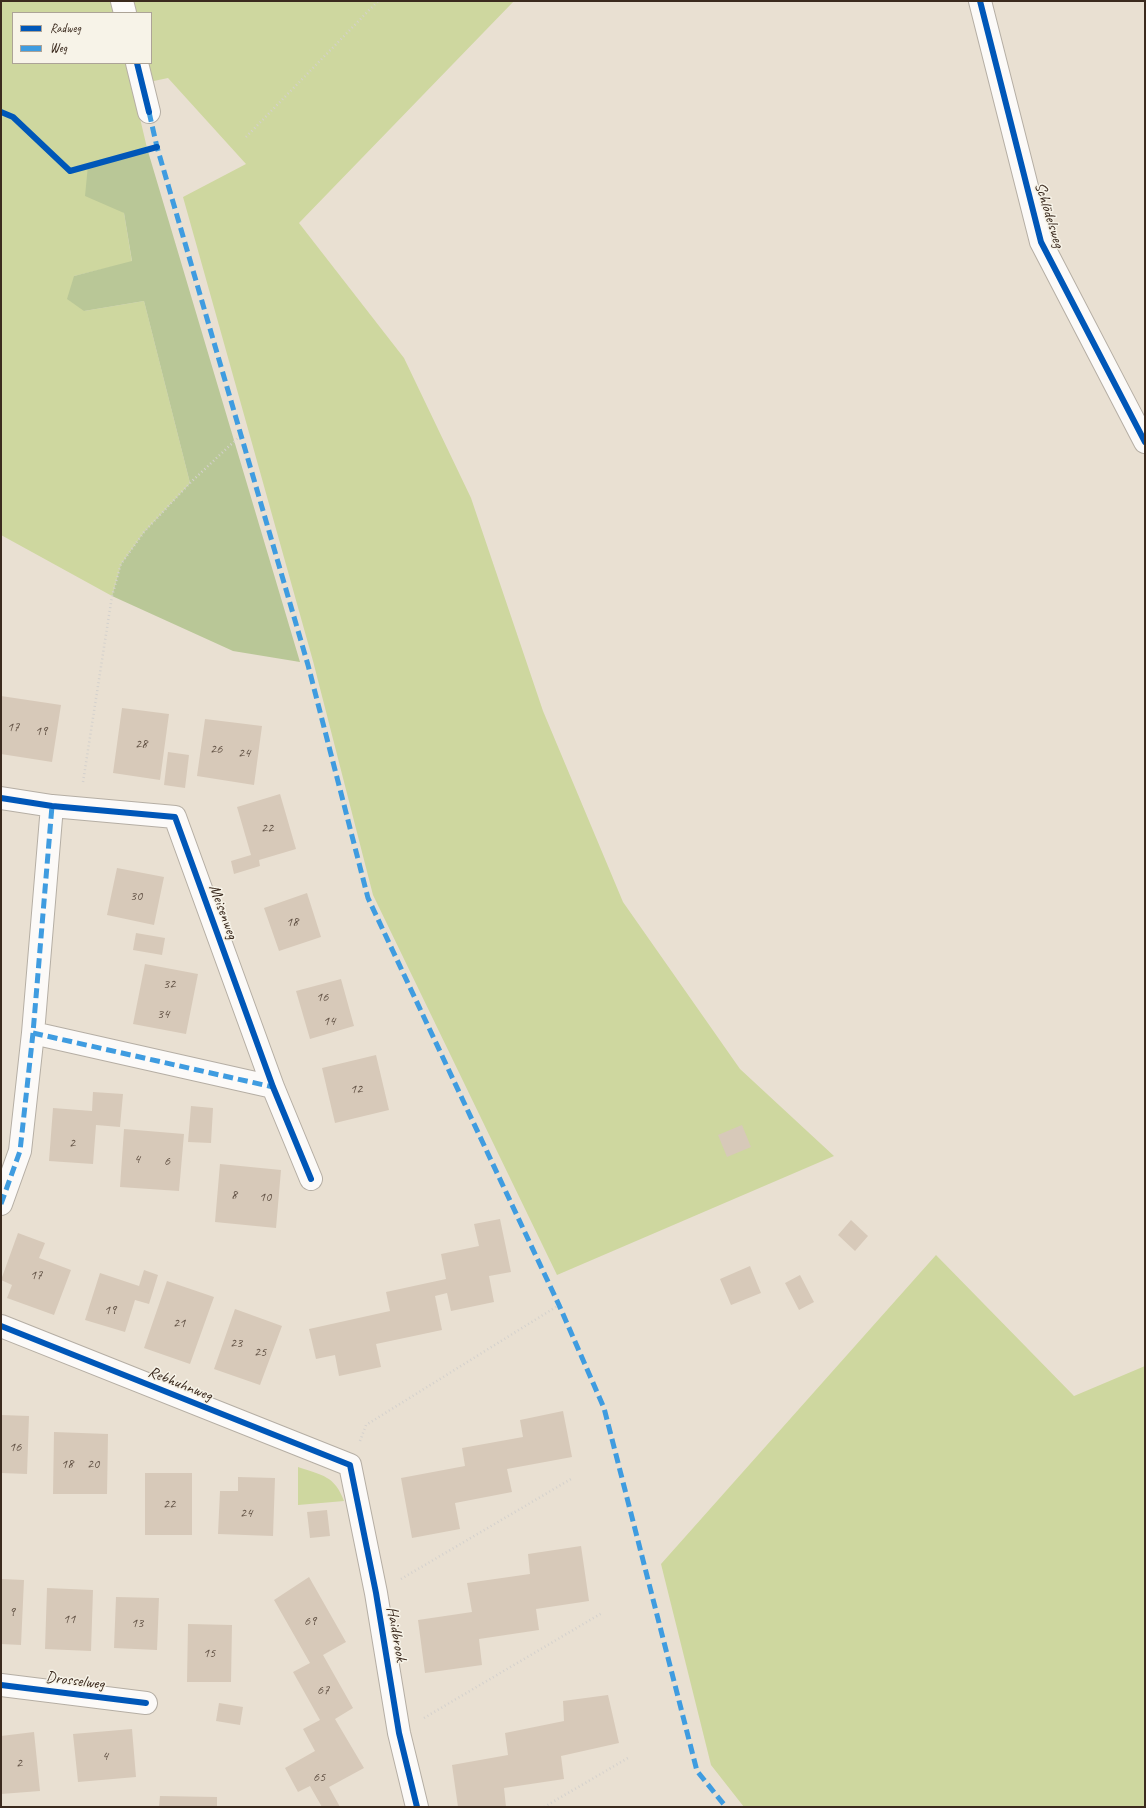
<!DOCTYPE html>
<html>
<head>
<meta charset="utf-8">
<style>
	body { margin:0 }
	#map { position:relative; width:1146px; height:1808px; overflow:hidden; background:#e9e0d2; font-family:Caveat,sans-serif }
	canvas { display:block }
	.frame { position:absolute; inset:0; border:2px solid #3b2a1e; pointer-events:none }
	.legend { position:absolute; left:12px; top:12px; width:140px; height:52px; box-sizing:border-box; background:#f7f3e8; border:1px solid #aca397; margin:0; padding:5px 7px; list-style:none; font-size:12px; color:#3b2a1e }
	.legend li { display:flex; align-items:center; gap:8px; height:20px }
	.legend b { width:20px; border:1px solid #aca397 }
</style>
</head>
<body>
<div id="map">
<canvas width="1146" height="1808"></canvas>
<div class="frame"></div>
<ul class="legend">
<li><b style="height:5px;background:#0057b8"></b>Radweg</li>
<li><b style="height:5px;background:#3f9ce0"></b>Weg</li>
</ul>
</div>
<script>
const ctx = document.querySelector('canvas').getContext('2d');
ctx.lineJoin = 'round';
function paint(path, color) { ctx.fillStyle = color; ctx.fill(path, 'evenodd'); }
function strokePath(path, color, width, dash) { ctx.strokeStyle = color; ctx.lineWidth = width; ctx.lineCap = dash ? 'butt' : 'round'; ctx.setLineDash(dash || []); ctx.stroke(path); }
function label(font, color, halo, rows, align = 'center') {
  ctx.font = font + ' Caveat,sans-serif'; ctx.lineWidth = 3; ctx.setLineDash([]); ctx.textBaseline = 'middle'; ctx.strokeStyle = halo; ctx.fillStyle = color; for (const [text, x, y, turn = 0] of rows) {
    ctx.save(); ctx.translate(x, y); ctx.rotate((+turn || 0) * Math.PI / 180); ctx.textAlign = isNaN(turn) ? turn : align; if (halo) ctx.strokeText(text, 0, 0); ctx.fillText(text, 0, 0); ctx.restore();
  }
}
const green = new Path2D(`
	M1 1H112L115 13H13V63H127L147 148 88 165 124 213 132 262 74 276 84 311 144 301 190 483 144 532 121 564 112 596 1 535Z
	M132 1H514L299 223 404 358 471 498 543 711 623 902 740 1069 834 1156 557 1275 373 895 313 661 183 197 246 164 168 78 149 82 145 63H151V13H134Z
	M936 1255 1074 1396 1145 1366V1807H744L711 1765 661 1564Z
	M298 1467C322 1475 335 1476 344 1501L298 1505Z`);
const forest = new Path2D(`
	M147 148 300 662 233 651 112 596 121 564 144 532 190 483 144 301 84 311 67 299 74 276 132 261 124 213 85 196 88 165Z`);
const building = new Path2D(`
	M1 696 61 705 52 762 1 754Z
	M122 708 169 714 160 780 113 773Z
	M205 719 262 726 254 785 197 776Z
	M168 752 189 755 185 788 164 785Z
	M280 794 296 849 259 860 260 866 234 874 231 861 251 855 237 807Z
	M117 868 164 877 154 925 107 915Z
	M307 893 321 937 279 951 264 908Z
	M136 933 165 938 162 955 133 950Z
	M145 964 198 974 186 1034 133 1024Z
	M341 979 354 1026 310 1039 296 991Z
	M376 1055 389 1110 335 1123 322 1068Z
	M93 1092 123 1094 120 1127 96 1125 93 1164 49 1161 53 1108 92 1111Z
	M191 1106 213 1108 211 1143 188 1142Z
	M742 1125 751 1147 727 1157 718 1135Z
	M124 1129 184 1134 179 1191 120 1187Z
	M220 1164 281 1170 276 1228 215 1222Z
	M500 1219 511 1272 489 1276 494 1302 451 1311 447 1293 435 1296 442 1330 376 1344 381 1367 339 1376 335 1355 316 1359 309 1329 390 1311 386 1292 446 1279 441 1254 479 1246 474 1224Z
	M851 1220 868 1236 855 1251 838 1235Z
	M18 1233 45 1243 39 1258 71 1270 54 1315 7 1298 12 1285 1 1280Z
	M750 1266 761 1293 731 1305 720 1279Z
	M144 1270 158 1275 149 1304 135 1300 125 1332 85 1320 100 1273 139 1286Z
	M800 1275 814 1302 799 1310 785 1283Z
	M167 1281 214 1297 190 1364 144 1348Z
	M235 1309 282 1326 260 1385 214 1369Z
	M563 1411 572 1457 507 1469 512 1492 455 1503 460 1529 412 1538 401 1478 465 1466 462 1448 523 1437 520 1420Z
	M1 1415 29 1416 27 1474 1 1473Z
	M54 1432 108 1434 107 1494H53Z
	M145 1473H192V1535H145Z
	M238 1477 275 1478 273 1536 218 1534 220 1491H238Z
	M327 1510 330 1536 310 1538 307 1512Z
	M581 1546 589 1601 536 1609 539 1630 479 1639 482 1665 425 1673 418 1620 472 1612 467 1583 530 1574 528 1554Z
	M309 1577 346 1642 323 1655 353 1708 335 1719 364 1768 329 1787 340 1807H322L310 1786 298 1792 285 1768 315 1751 303 1729 320 1720 293 1672 310 1663 274 1600Z
	M1 1579 24 1580 21 1645 1 1644Z
	M47 1588 93 1590 91 1651 45 1649Z
	M116 1597 159 1598 157 1650 114 1648Z
	M188 1624 232 1625 231 1682H187Z
	M608 1695 619 1743 561 1756 564 1779 504 1788 506 1807H458L452 1765 508 1755 505 1733 564 1721 563 1701Z
	M219 1703 243 1707 240 1725 216 1721Z
	M132 1729 136 1777 78 1782 73 1734Z
	M34 1732 40 1791 1 1794V1736Z
	M160 1796 217 1797V1807H159Z`);
const path = new Path2D(`
	M246 137 378 1
	M83 782 112 596 121 564 144 532 190 483 240 436
	M360 1441 366 1425 559 1305
	M401 1579 571 1479
	M424 1718 602 1613
	M544 1807 628 1758`);
const street = new Path2D(`
	M122 1 125 13
	M980 1 1041 242 1145 442
	M137 63 149 112
	M1 798 52 806 175 817 273 1087 311 1179
	M33 1033 273 1087
	M1 1204 20 1151 33 1033 52 806
	M1 1326 350 1465 376 1593 399 1733 417 1807
	M1 1685 146 1703`);
const quiet = new Path2D(`
	M149 112 157 147 308 665 368 898 559 1305 604 1408 697 1771 726 1807
	M33 1033 273 1087
	M1 1204 20 1151 33 1033 52 806`);
const cycleway = new Path2D(`
	M980 1 1041 242 1145 442
	M137 63 149 112
	M1 112 13 117 70 171 157 147
	M1 798 52 806 175 817 273 1087 311 1179
	M1 1326 350 1465 376 1593 399 1733 417 1807
	M1 1685 146 1703`);
const numberNames = [
	["17",13,727],
	["19",41,731],
	["28",141,744],
	["26",216,749],
	["24",244,753],
	["22",267,828],
	["30",136,896],
	["18",292,922],
	["32",169,984],
	["16",322,997],
	["34",163,1014],
	["14",329,1021],
	["12",356,1089],
	["2",72,1143],
	["4",137,1159],
	["6",167,1161],
	["8",234,1195],
	["10",265,1197],
	["17",36,1275],
	["19",110,1310],
	["21",179,1323],
	["23",236,1343],
	["25",260,1352],
	["16",15,1447],
	["18",67,1464],
	["20",93,1464],
	["22",169,1504],
	["24",246,1513],
	["9",12,1612],
	["11",69,1619],
	["69",310,1621],
	["13",137,1623],
	["15",209,1653],
	["67",323,1690],
	["4",105,1756],
	["2",19,1763],
	["65",319,1777]
];
const streetNames = [
	["Schlödelsweg",1049,215,73],
	["Meisenweg",223,912,70],
	["Rebhuhnweg",180,1384,22],
	["Haidbrook",396,1634,80],
	["Drosselweg",75,1681,7]
];
paint(green, '#ced79f');
paint(forest, '#b9c797');
paint(building, '#d7c9b9');
strokePath(street, '#b5aea4', 24);
strokePath(path, '#d4d1cd', 2.5, [1, 3]);
strokePath(street, '#fcfaf8', 22);
strokePath(quiet, '#3f9ce0', 5, [10, 5]);
strokePath(cycleway, '#0057b8', 6);
label('14px', '#625245', null, numberNames);
label('16px', '#3b2a1e', '#f7f3e8', streetNames);
</script>
</body>
</html>
